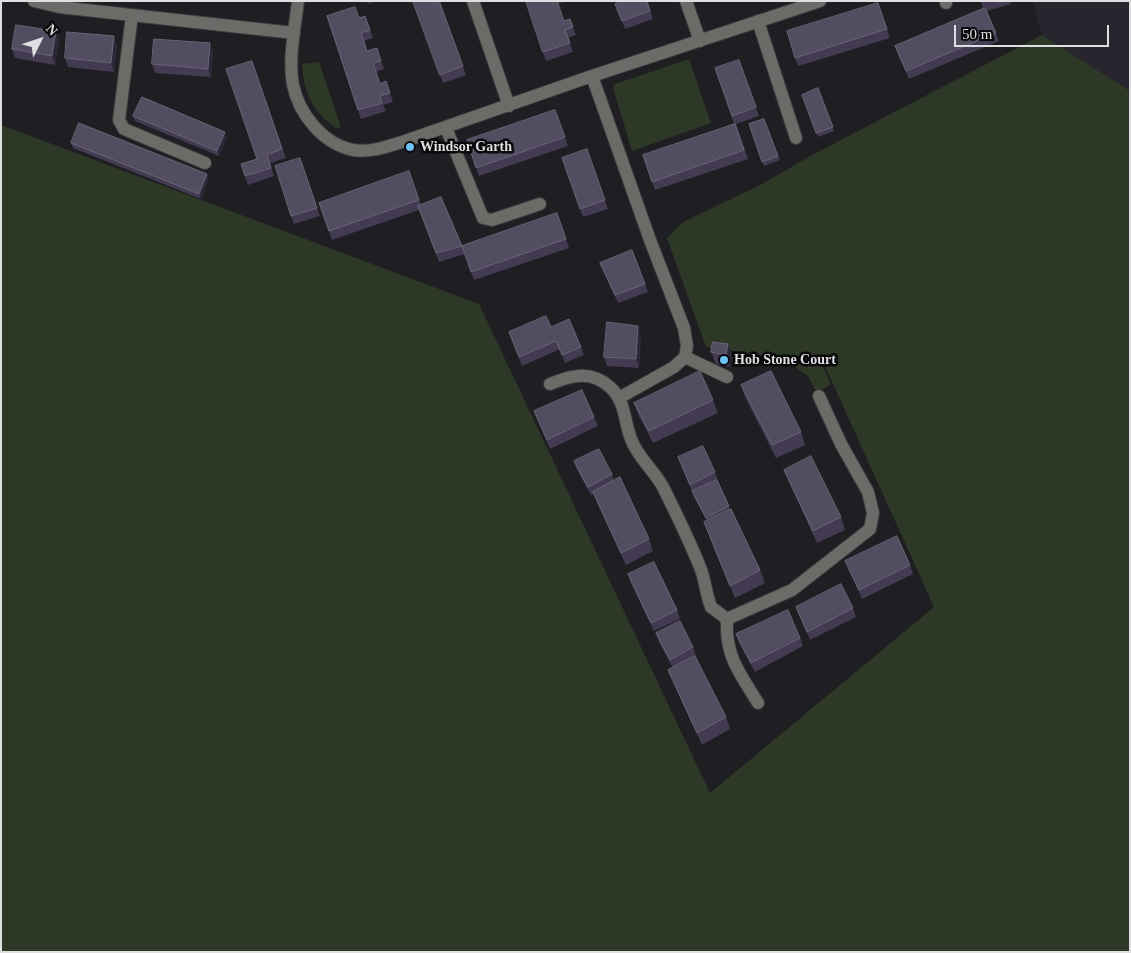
<!DOCTYPE html>
<html>
<head>
<meta charset="utf-8">
<style>
	body { margin:0 }
	#map { position:relative; width:1131px; height:953px; overflow:hidden; background:#1f1e22; font-family:Georgia,serif }
	canvas { display:block }
	.frame { position:absolute; inset:0; border:2px solid #dfdee1; pointer-events:none }
	.north { position:absolute; left:15px; top:15px; width:50px; height:50px; -webkit-text-stroke:4px #09080a; paint-order:stroke; rotate:49deg; font-size:14px; font-weight:700; line-height:20px; text-align:center; color:#dfdee1 }
	.north::after { content:''; display:block; margin:auto; width:18px; height:22px; background:#dfdee1; clip-path:polygon(50% 0,100% 100%,50% 72%,0 100%) }
	.scale { position:absolute; left:954px; top:25px; width:155px; height:22px; box-sizing:border-box; border:2px solid #dfdee1; border-top:0; padding-left:6px; font-size:15px; line-height:18px; white-space:nowrap; color:#dfdee1; -webkit-text-stroke:4px #09080a; paint-order:stroke }
</style>
</head>
<body>
<div id="map">
<canvas width="1131" height="953"></canvas>
<div class="frame"></div>
<div class="north">N</div>
<div class="scale">50 m</div>
</div>
<script>
const ctx = document.querySelector('canvas').getContext('2d');
ctx.lineJoin = 'round';
function paint(path, color) { ctx.fillStyle = color; ctx.fill(path, 'evenodd'); }
function strokePath(path, color, width, dash) { ctx.strokeStyle = color; ctx.lineWidth = width; ctx.lineCap = dash ? 'butt' : 'round'; ctx.setLineDash(dash || []); ctx.stroke(path); }
function label(font, color, halo, rows, align = 'center') {
  ctx.font = font + ' Georgia,serif'; ctx.lineWidth = 5; ctx.setLineDash([]); ctx.textBaseline = 'middle'; ctx.strokeStyle = halo; ctx.fillStyle = color; for (const [text, x, y, turn = 0] of rows) {
    ctx.save(); ctx.translate(x, y); ctx.rotate((+turn || 0) * Math.PI / 180); ctx.textAlign = isNaN(turn) ? turn : align; if (halo) ctx.strokeText(text, 0, 0); ctx.fillText(text, 0, 0); ctx.restore();
  }
}
const built = new Path2D(`
	M1032 1H1130V91L1042 35Z`);
const green = new Path2D(`
	M1042 35 1130 91V952H1V125L479 304 710 793 934 607 824 364 706 347 667 238 683 222 762 184 812 155Z
	M689 59 711 123 632 151 613 88 615 84Z
	M319 62 341 127 336 128C313 113 303 91 302 64Z
	M796 363 822 365 831 384 817 393 808 376 796 368Z`);
const minor = new Path2D(`
	M34 1 59 7 294 33
	M298 1C295 28 288 59 293 85 299 114 323 144 353 150 370 153 389 146 405 141L592 76 820 1
	M473 1 509 106
	M686 1 700 41
	M946 1V3
	M132 15 119 120 124 129 205 163
	M758 21 796 138
	M592 76 650 240 684 328 687 346 685 357 674 367 619 398
	M446 128 483 218 492 220 540 204
	M685 357 727 377
	M550 384C572 375 591 370 610 387 626 402 624 421 631 439 638 458 654 470 663 487 676 513 689 540 700 567 705 579 706 594 711 607L727 619 792 590 870 529 873 513 868 492 841 444 819 396
	M727 619C725 656 739 672 758 703`);
const wall = new Path2D(`
	M367 1H376L368 4Z
	M413 1H440L466 75 443 83Z
	M526 1H566L558 4 564 21 570 19 576 35 568 38 573 52 546 61Z
	M647 1 653 19 625 29 615 4Z
	M981 1H1010L1011 4 987 11 999 41 909 79 895 46 983 9Z
	M881 11 890 38 798 66 795 58Z
	M327 16 359 18 365 16 373 38 364 41 367 51 377 48 384 69 376 72 380 83 386 81 393 102 383 105 386 111 361 119Z
	M59 40 55 65 15 58 12 49Z
	M117 45 114 72 68 67 65 58Z
	M213 51 211 77 155 73 152 64Z
	M739 60 759 116 736 124 748 159 655 190 643 155 734 124 715 68Z
	M252 61 286 158 270 163 274 176 248 185 241 164 257 159Z
	M818 88 834 131 818 137 802 95Z
	M555 110 568 146 479 176 467 140Z
	M133 116 227 137 219 156 135 121Z
	M764 119 780 160 764 166 749 124Z
	M71 143 207 174 208 179 201 199 73 148Z
	M587 149 608 209 583 217 562 158Z
	M300 158 320 216 294 224 291 216Z
	M409 171 421 205 462 246 557 213 569 248 474 280 465 254 439 262 419 210 332 240 319 203Z
	M632 250 648 292 618 303 600 263Z
	M551 327 581 347 584 355 565 363 560 349 522 366 509 332Z
	M641 334 639 368 607 366 604 357Z
	M728 344 732 356 730 367 716 364 711 352Z
	M741 385 801 432 805 445 776 458 745 397Z
	M713 400 718 413 653 443 639 416 634 403Z
	M534 411 594 417 598 426 550 449Z
	M678 457 715 472 718 481 730 510 760 570 765 583 735 598 709 535 704 522 707 521 695 499Z
	M574 461 612 474 614 481 649 539 653 551 626 565 598 505 594 494 591 495 577 470Z
	M784 470 841 517 845 530 817 543 789 482Z
	M845 561 910 565 913 574 862 599Z
	M628 574 677 610 680 619 654 631 631 583Z
	M796 607 853 608 856 617 810 640Z
	M656 633 693 647 696 656 694 657 726 717 730 729 702 745 673 682 668 670 673 668 659 642Z
	M736 634 800 638 803 646 755 672 739 643Z`);
const shadedWall = new Path2D(`
	M56 31 59 40 55 65 52 56Z
	M114 36 117 45 114 72 111 63Z
	M210 43 213 51 211 77 208 69Z
	M225 132 227 137 219 156 217 151Z
	M207 174 208 179 201 199 199 194Z
	M638 326 641 334 639 368 636 359Z
	M728 344 732 356 730 367 726 355Z`);
const building = new Path2D(`
	M413 1H439L463 66 440 75Z
	M526 1H557L564 21 570 19 573 27 565 30 570 43 543 52Z
	M622 1H647L650 11 622 21 615 4Z
	M878 3 887 29 795 58 787 31Z
	M355 7 359 18 365 16 370 30 361 33 367 51 377 48 381 61 373 63 380 84 386 81 390 93 380 96 382 103 358 110 327 16Z
	M985 8 996 33 906 71 895 46Z
	M16 25 56 31 52 56 12 49Z
	M67 32 114 36 111 63 65 58Z
	M154 39 210 43 208 69 152 64Z
	M739 60 756 107 732 116 715 68Z
	M252 61 282 149 267 155 271 168 245 176 241 164 257 159 226 69Z
	M818 88 833 127 816 133 802 95Z
	M142 97 225 132 217 151 133 116Z
	M555 110 565 137 476 168 467 140Z
	M764 119 778 156 762 162 749 124Z
	M79 123 207 174 199 194 71 143Z
	M735 124 744 150 652 182 643 155Z
	M587 149 605 200 580 209 562 158Z
	M300 158 317 208 291 216 275 166Z
	M409 171 419 200 329 231 319 203Z
	M441 197 462 246 436 253 418 206Z
	M557 213 566 239 471 272 462 246Z
	M632 250 645 284 615 295 600 263Z
	M546 316 551 327 569 319 581 347 562 355 556 341 519 357 509 332Z
	M607 322 638 326 636 359 604 357Z
	M713 342 728 344 726 355 711 352Z
	M700 371 713 400 649 431 634 403Z
	M771 371 801 432 772 445 741 385Z
	M582 390 594 417 547 440 534 411Z
	M703 446 715 472 690 485 678 457Z
	M599 449 612 474 588 487 574 461Z
	M811 456 841 517 813 531 784 470Z
	M620 477 649 539 621 553 593 492Z
	M717 480 729 506 706 518 692 491Z
	M731 509 760 570 730 586 704 522Z
	M897 536 910 565 859 590 845 561Z
	M654 562 677 610 651 623 628 574Z
	M841 584 853 608 807 632 796 607Z
	M788 610 800 638 751 663 736 634Z
	M680 621 693 647 670 660 656 633Z
	M695 656 726 717 697 733 668 670Z`);
const markers = [
	[410,147,5,"#6fc2f4"],
	[724,360,5,"#6fc2f4"]
];
const poiNames = [
	["Windsor Garth",420,147],
	["Hob Stone Court",734,360]
];
paint(built, '#28252f');
paint(green, '#2d3926');
strokePath(minor, '#3a393d', 14);
strokePath(minor, '#6b6b68', 12);
paint(wall, '#423b52');
paint(shadedWall, '#2d2838');
paint(building, '#534d61');
strokePath(building, '#696475', 1);
for (const [x, y, r, color] of markers) { const dot = new Path2D(); dot.arc(x, y, r, 0, 2 * Math.PI); ctx.fillStyle = color; ctx.fill(dot); strokePath(dot, '#09080a', 2); }
label('bold 14px', '#dfdee1', '#09080a', poiNames, 'left');
</script>
</body>
</html>
